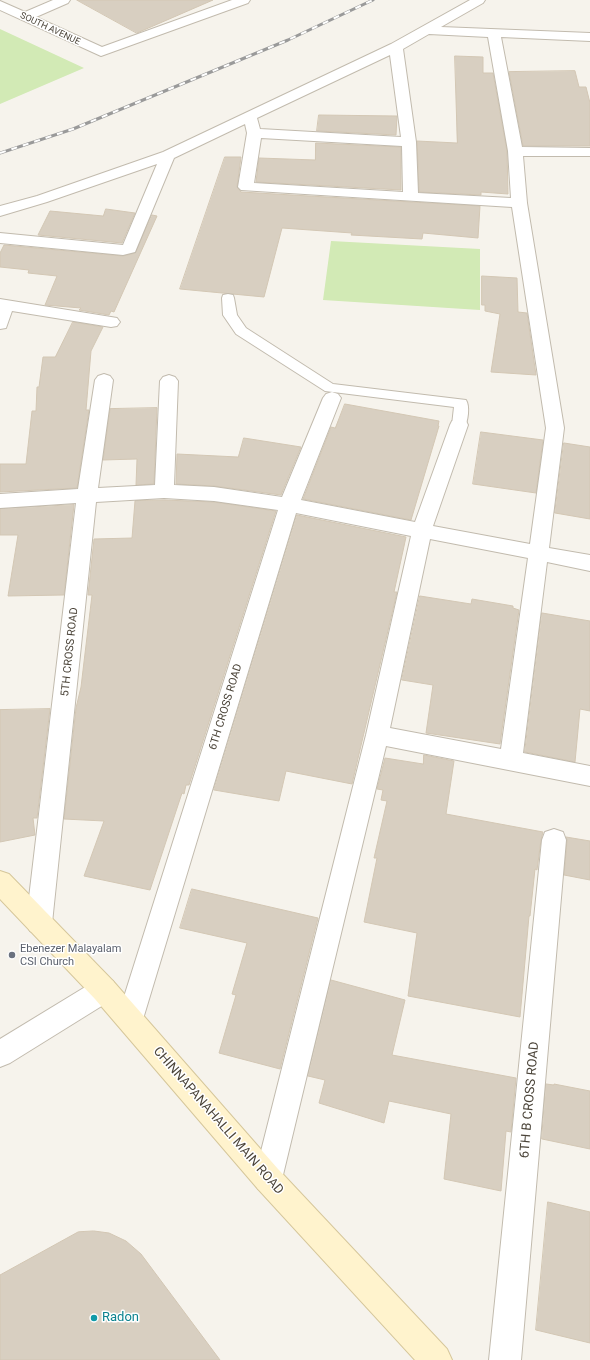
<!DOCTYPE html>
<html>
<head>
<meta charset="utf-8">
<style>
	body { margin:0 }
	canvas { display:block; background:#f6f3ec }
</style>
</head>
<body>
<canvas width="590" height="1360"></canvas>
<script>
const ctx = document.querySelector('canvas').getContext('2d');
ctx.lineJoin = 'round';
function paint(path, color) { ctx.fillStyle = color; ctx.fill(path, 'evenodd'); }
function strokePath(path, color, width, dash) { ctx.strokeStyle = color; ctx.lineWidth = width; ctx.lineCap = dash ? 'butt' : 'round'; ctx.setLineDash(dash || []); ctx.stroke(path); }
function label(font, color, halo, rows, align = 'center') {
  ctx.font = font + ' Roboto,sans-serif'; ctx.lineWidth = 3; ctx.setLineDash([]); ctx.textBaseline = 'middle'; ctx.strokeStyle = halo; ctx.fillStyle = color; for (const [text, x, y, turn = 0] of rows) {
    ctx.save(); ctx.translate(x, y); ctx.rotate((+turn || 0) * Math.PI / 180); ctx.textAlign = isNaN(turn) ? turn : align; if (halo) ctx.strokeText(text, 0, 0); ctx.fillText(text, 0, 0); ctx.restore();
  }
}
const green = new Path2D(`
	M0 29 84 68 0 104Z
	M331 241 480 249V310L323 300Z`);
const building = new Path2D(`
	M77 0H213L137 33Z
	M455 56 483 57V73H493L507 151 508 194 481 192V195L419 192 417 141 457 143Z
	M575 71 579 87H586L590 103V146H523L509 72Z
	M319 115 397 116 396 135 317 131Z
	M316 143 401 147V190L256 182 259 158 315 160Z
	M225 157H241L237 187 241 192 480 206 478 238 423 233 422 239 351 235 352 233 282 228 264 297 180 289Z
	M106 209 135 213 122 243 38 235 50 211 103 216Z
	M152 215 157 216 114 312 111 311 109 315 79 310 81 308 45 305 57 276 28 273 29 270 0 267V253L4 245 123 256 135 253Z
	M482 276 517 278 518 312 527 313 536 375 491 372 500 314 485 311V305H482Z
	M73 322 103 327 91 351 86 410H89L77 488 0 492V464H26L32 411H36L37 387H39L43 357H55Z
	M345 404 439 421 438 426H439L411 520 303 499 331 427 335 428Z
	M157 408 154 484 136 485 137 459 103 460 110 409Z
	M481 432 543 440 536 493 473 484Z
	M244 438 301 447 281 495 214 486 176 484 177 454 238 457Z
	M564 443 590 447V519L555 513Z
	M164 500 214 502 276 511 189 785H186L184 794 182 793 150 890 84 876 104 821 64 819 76 708 81 687 92 595H88L94 539 132 538 135 501Z
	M74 505 64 595 8 596 18 535H0V509Z
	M297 515 406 537 394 592H397L352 784 286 771 279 801 214 790Z
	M420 596 471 604 472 599 513 606V608L519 610 500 744 426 733 433 685 402 680Z
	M542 613 590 621V711L580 709 575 762 525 752Z
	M50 709 37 818H33L35 835 0 842V710Z
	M424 755 454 761 446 814 543 832 541 840 537 870 535 869 530 916H529L520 1017 408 996 417 933 364 922 377 858H374L387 801 381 800 383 790 377 789 385 758 423 764Z
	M566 837 590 841V880L564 875 567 840Z
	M192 889 318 918 280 1069 219 1053 236 995 232 994 247 943 180 928Z
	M331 980 405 1000 392 1055 516 1078 511 1132 506 1131 501 1191 444 1179 451 1114 389 1101 384 1123 319 1103 325 1080 308 1076Z
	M546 1084 554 1085V1084L590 1091V1149L542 1139Z
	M548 1202 590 1212V1343L536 1330Z
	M94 1231 109 1233 126 1241 141 1254 220 1360H0V1275L78 1232Z`);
const lane = new Path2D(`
	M228 294 233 295 234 298 237 315 246 328 333 384 466 400C470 406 468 422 464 428L459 430 454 428 452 425 454 407 325 391 236 334 223 315 222 298 223 295Z`);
const street = new Path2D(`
	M53 0H70L68 3 36 17 102 47 232 0H250L248 3 101 56 0 10V1L25 12Z
	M470 0H485L483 3 441 27 590 33V41L501 37 522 147 590 148V156H523L527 203 564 428 549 548 590 555V571L547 562 523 753 590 766V786L386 746 282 1179 278 1189 268 1193 258 1189 254 1179 366 735 411 536 296 513 143 1019 139 1028 130 1032 121 1028 117 1019 278 510 214 501 164 498 96 502 52 923 48 931 39 935 30 931 26 923 76 503 0 508V494L78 489 95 380 98 376 104 374 110 376 113 380 98 488 155 485 160 381 163 377 169 375 175 377 178 381 174 485 214 487 282 497 323 398 326 394 332 392 338 394 341 398 301 500 415 522 450 425 452 421 459 419 466 421 468 425 433 526 530 544 546 428 512 207 241 190 238 187 247 133 245 124 174 158 135 252 123 255 0 243V233L123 245 157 164 47 202 0 216V206L37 196 163 152 391 44ZM429 34 488 37 508 151 511 198 418 193 416 142 403 49ZM390 55 401 137 260 129 257 118ZM261 138 402 146 403 192 254 183ZM430 539 528 558 501 749 390 728Z
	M0 299 111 317 117 318 120 322 117 326 111 327 12 311 6 328 0 329Z
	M554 829 563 832 566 840 521 1360H489L542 840 545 832Z
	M104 977 113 981 117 990 113 999 10 1063 0 1067V1039L95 981Z`);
const secondary = new Path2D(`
	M0 871 9 874 113 981 278 1169 447 1349 452 1360H415L258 1189 95 999 0 899Z`);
const rail = new Path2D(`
	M0 153 73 129 288 40 373 0`);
const markers = [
	[12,955,4,"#6b7280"],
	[94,1318,4,"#0f9aa8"]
];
const farStreetnames = [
	["SOUTH AVENUE",50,29,25]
];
const streetNames = [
	["5TH CROSS ROAD",70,652,-84],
	["6TH CROSS ROAD",226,707,-73]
];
const worshipNames = [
	["Ebenezer Malayalam",20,949],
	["CSI Church",20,962]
];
const nearStreetnames = [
	["6TH B CROSS ROAD",530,1100,-85],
	["CHINNAPANAHALLI MAIN ROAD",218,1121,49]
];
const nearCulturenames = [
	["Radon",102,1318]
];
paint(green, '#d2eab5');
paint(building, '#d8cfc1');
strokePath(building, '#d3c7b4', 1);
strokePath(lane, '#c2bbae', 2);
strokePath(street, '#c2bbae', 2);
strokePath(secondary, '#d6c79b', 2);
paint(lane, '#fff');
paint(street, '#fff');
paint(secondary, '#fff3cd');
strokePath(rail, '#9a9a9a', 3);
strokePath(rail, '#fff', 2, [6]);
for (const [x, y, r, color] of markers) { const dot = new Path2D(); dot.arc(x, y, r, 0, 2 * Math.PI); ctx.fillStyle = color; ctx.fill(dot); strokePath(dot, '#fff', 1.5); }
label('9px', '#4b4439', '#fff', farStreetnames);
label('11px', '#4b4439', '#fff', streetNames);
label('11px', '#5b616d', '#fff', worshipNames, 'left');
label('13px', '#4b4439', '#fff', nearStreetnames);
label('13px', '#0d838f', '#fff', nearCulturenames, 'left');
</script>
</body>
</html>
